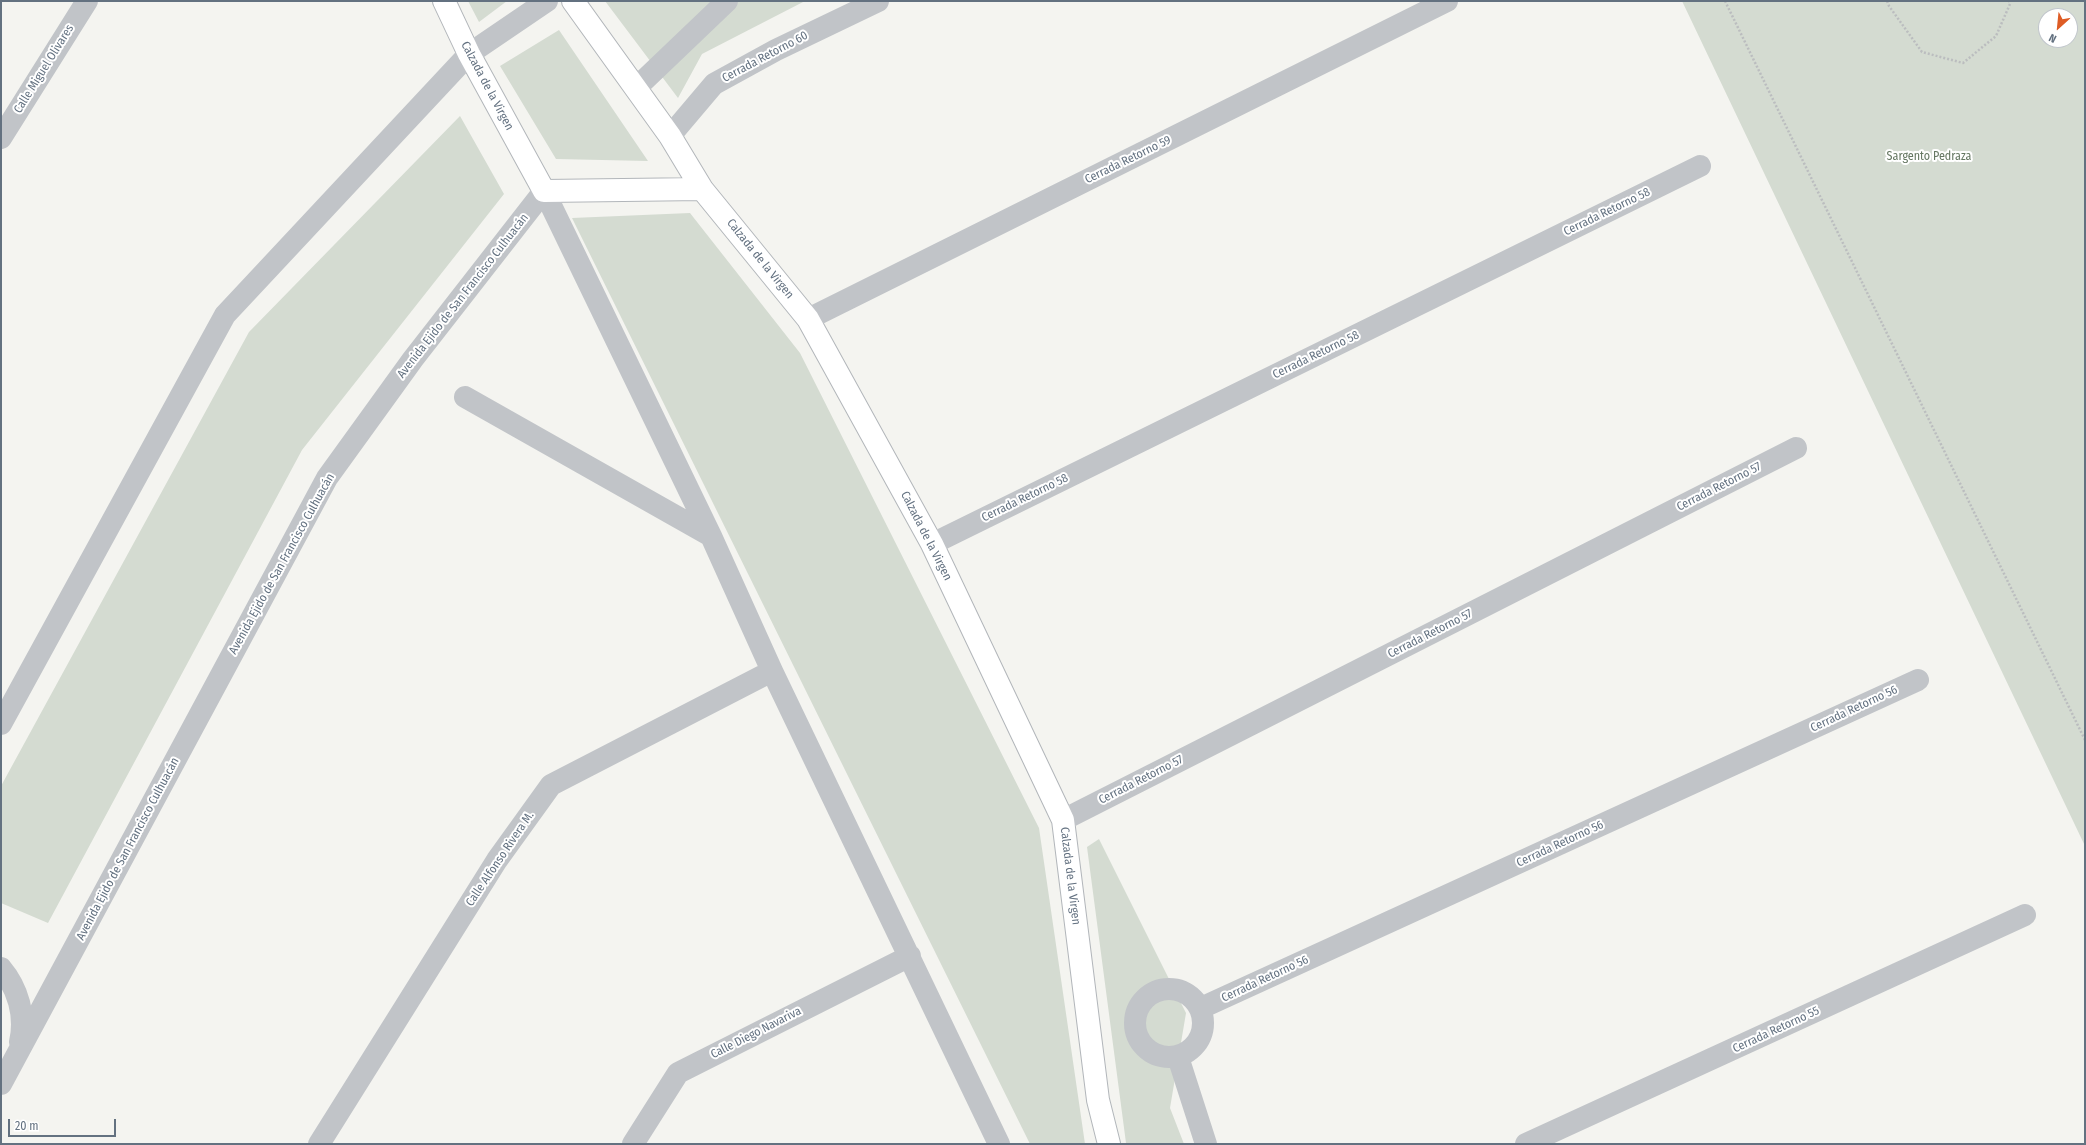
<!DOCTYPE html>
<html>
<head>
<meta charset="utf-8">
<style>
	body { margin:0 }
	#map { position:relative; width:2086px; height:1145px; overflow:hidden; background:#f4f4f0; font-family:"Fira Sans Condensed",sans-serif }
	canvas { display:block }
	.frame { position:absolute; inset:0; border:2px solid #637180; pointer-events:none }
	.north { position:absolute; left:2038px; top:8px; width:40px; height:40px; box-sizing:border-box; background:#fff; border:1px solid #c1c6cc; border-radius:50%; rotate:207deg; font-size:11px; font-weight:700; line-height:16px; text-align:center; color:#637180 }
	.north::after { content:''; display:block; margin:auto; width:14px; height:18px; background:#de5c25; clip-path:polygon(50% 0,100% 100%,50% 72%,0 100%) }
	.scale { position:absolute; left:8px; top:1119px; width:108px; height:18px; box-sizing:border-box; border:2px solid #637180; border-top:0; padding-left:5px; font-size:12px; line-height:14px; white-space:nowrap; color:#637180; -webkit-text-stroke:3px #fff; paint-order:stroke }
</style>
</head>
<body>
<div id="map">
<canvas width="2086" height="1145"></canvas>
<div class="frame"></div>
<div class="north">N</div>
<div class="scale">20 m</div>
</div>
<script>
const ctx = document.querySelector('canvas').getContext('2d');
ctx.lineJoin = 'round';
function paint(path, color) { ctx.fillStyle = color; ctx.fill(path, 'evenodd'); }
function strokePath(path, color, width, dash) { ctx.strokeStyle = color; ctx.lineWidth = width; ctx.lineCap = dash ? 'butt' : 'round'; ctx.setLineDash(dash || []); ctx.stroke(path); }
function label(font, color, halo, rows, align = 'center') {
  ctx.font = font + ' "Fira Sans Condensed",sans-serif'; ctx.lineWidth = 4; ctx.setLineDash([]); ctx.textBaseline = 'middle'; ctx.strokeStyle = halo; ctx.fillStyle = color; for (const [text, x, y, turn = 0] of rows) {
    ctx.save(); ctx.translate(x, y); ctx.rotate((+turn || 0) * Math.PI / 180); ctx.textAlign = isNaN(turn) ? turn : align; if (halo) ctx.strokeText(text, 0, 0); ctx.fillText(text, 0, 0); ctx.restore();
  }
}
const green = new Path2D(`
	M468 1H507L479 22Z
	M605 1H805L702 54 678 98Z
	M1682 1H2085V846ZM2046 16H2070V40H2046Z
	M559 30 648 161 556 159 500 66Z
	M460 116 504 194 302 450 48 923 1 903V786L249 332Z
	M690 213 800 353 1039 828 1085 1144H1030L572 218Z
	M1099 839 1186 1013 1170 1108 1184 1144 1126 1143 1087 847Z`);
const path = new Path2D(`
	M1725 1 2085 740
	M1887 1 1889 6 1922 52 1963 63 1996 36 2010 4 2009 1`);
const minor = new Path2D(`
	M636 88 727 1
	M670 136 714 84 776 50 878 1
	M1 138 87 1
	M808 319 1447 1
	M465 397 711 536
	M932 544 1700 166
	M1 724 225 315 469 54 547 1
	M1063 820 1796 448
	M1 968C18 988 26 1016 20 1042
	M1135 1023a34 34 0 1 1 68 0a34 34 0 1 1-68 0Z
	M1201 1008 1918 680
	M1178 1057 1206 1144
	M1 1084 327 478 413 359 544 191 711 536 772 671 999 1144
	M319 1144 497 860 551 785 772 671
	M633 1144 678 1073 910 956
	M1526 1144 2025 915`);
const major = new Path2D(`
	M444 1 469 54 544 191 702 189
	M573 1 670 136 702 189 808 319 932 544 1063 820 1098 1100 1109 1144`);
const streetNames = [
	["Cerrada Retorno 60",765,57,-28],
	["Calle Miguel Olivares",44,69,-58],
	["Calzada de la Virgen",487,86,62],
	["Cerrada Retorno 59",1128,160,-26],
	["Cerrada Retorno 58",1607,212,-26],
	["Calzada de la Virgen",760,259,51],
	["Avenida Ejido de San Francisco Culhuacán",463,296,-52],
	["Cerrada Retorno 58",1316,355,-26],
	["Cerrada Retorno 57",1719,487,-27],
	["Cerrada Retorno 58",1025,498,-26],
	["Calzada de la Virgen",926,536,63],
	["Avenida Ejido de San Francisco Culhuacán",282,564,-61],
	["Cerrada Retorno 57",1430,634,-27],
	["Cerrada Retorno 56",1854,709,-25],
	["Cerrada Retorno 57",1141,780,-27],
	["Cerrada Retorno 56",1560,844,-25],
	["Avenida Ejido de San Francisco Culhuacán",128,849,-62],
	["Calle Alfonso Rivera M.",500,859,-56],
	["Calzada de la Virgen",1070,876,83],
	["Cerrada Retorno 56",1265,979,-25],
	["Cerrada Retorno 55",1776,1030,-25],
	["Calle Diego Navariva",756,1033,-27]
];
const parkNames = [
	["Sargento Pedraza",1929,157]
];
paint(green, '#d4dbd1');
strokePath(major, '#b2b6ba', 24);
strokePath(path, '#bbbdbf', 2.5, [2, 2]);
strokePath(minor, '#c1c4c8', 22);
strokePath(major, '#fff', 22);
label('12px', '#637180', '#fff', streetNames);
label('12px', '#657762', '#fff', parkNames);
</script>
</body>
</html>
